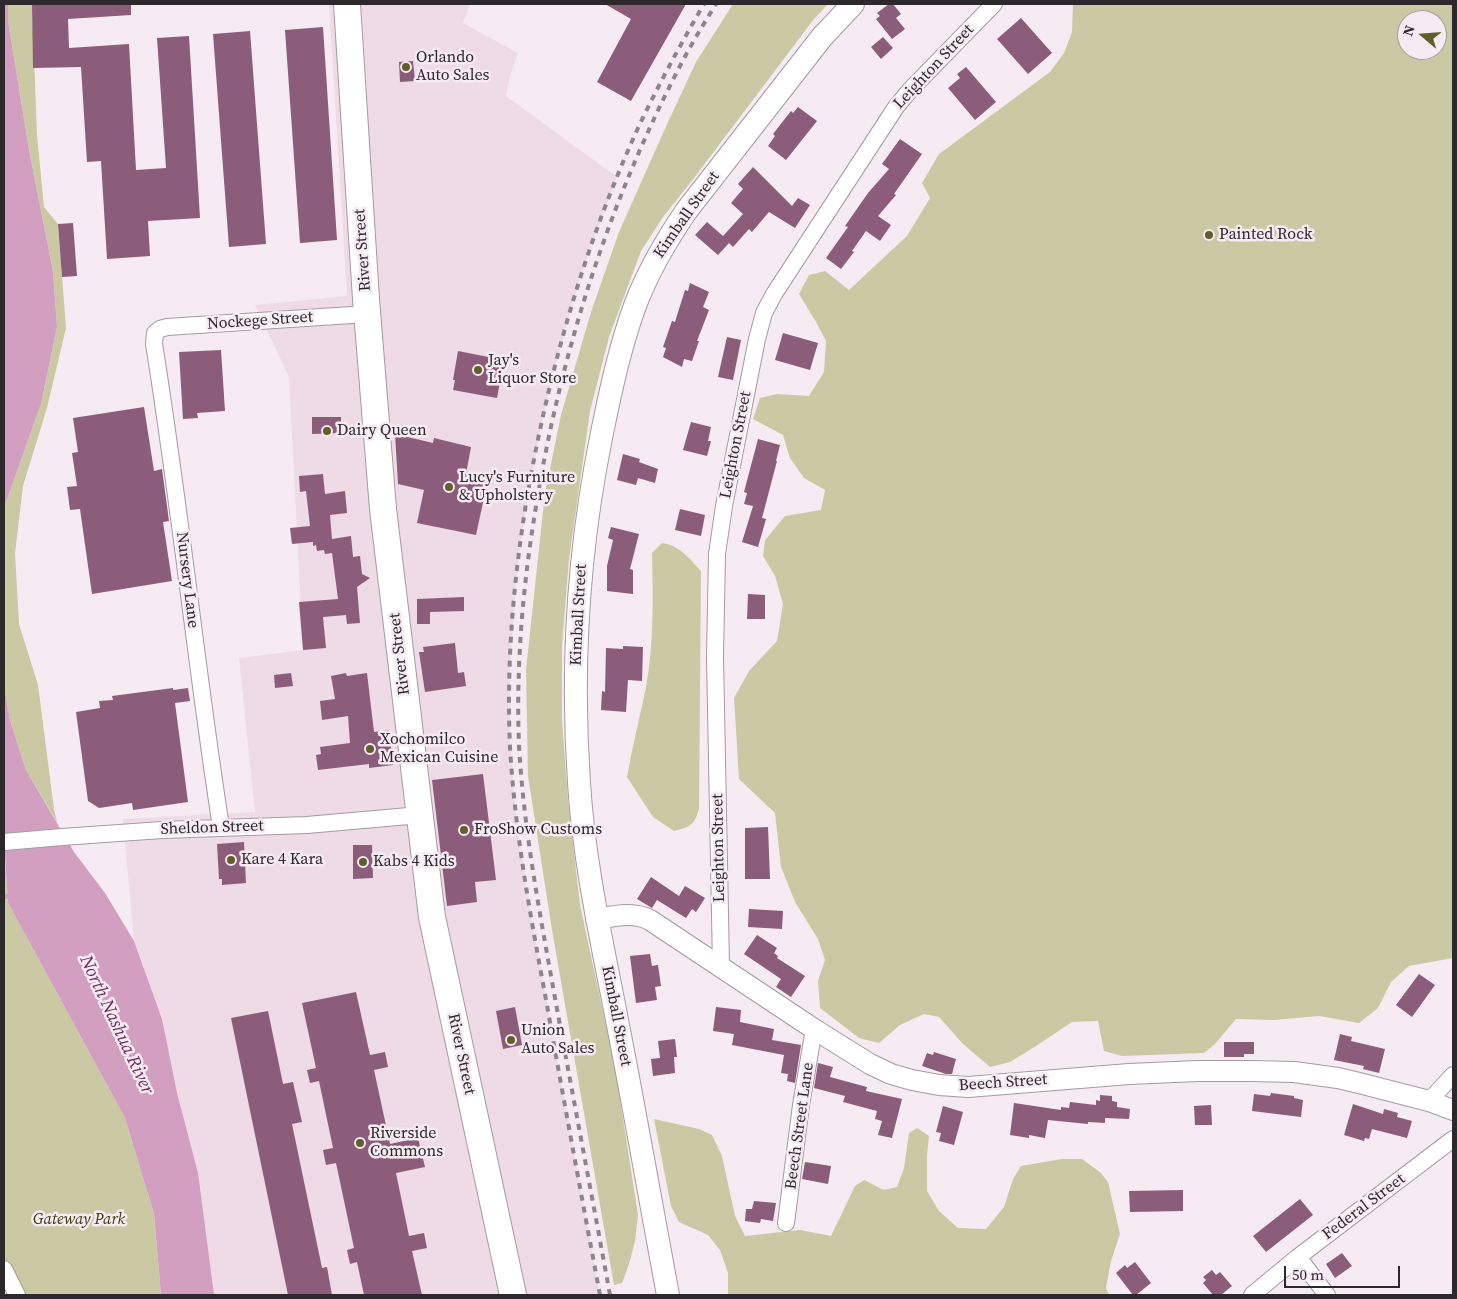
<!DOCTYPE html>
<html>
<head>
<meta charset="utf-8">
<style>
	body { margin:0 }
	#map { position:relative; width:1457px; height:1299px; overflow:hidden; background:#f6ebf2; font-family:"Source Serif 4",serif }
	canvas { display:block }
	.frame { position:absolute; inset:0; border:5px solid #2c282b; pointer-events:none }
	.north { position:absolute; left:1397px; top:10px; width:50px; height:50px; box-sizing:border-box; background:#f6ebf2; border:1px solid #a59da2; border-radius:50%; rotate:288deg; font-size:14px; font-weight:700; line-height:20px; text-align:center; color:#2c282b }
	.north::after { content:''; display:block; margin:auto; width:18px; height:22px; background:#625e2b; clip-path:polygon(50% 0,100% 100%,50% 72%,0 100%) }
	.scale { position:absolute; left:1284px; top:1266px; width:116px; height:22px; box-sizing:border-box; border:2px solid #2c282b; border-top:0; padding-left:6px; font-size:15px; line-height:18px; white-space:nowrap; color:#2c282b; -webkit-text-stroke:4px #f6ebf2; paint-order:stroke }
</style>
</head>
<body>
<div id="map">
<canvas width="1457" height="1299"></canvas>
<div class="frame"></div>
<div class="north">N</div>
<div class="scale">50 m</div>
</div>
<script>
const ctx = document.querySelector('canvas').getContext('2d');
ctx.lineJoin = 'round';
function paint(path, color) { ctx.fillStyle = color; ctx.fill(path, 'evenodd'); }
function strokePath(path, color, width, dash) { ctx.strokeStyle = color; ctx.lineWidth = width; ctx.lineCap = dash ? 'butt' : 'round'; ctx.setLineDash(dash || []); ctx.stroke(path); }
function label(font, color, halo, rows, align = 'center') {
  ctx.font = font + ' "Source Serif 4",serif'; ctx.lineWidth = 5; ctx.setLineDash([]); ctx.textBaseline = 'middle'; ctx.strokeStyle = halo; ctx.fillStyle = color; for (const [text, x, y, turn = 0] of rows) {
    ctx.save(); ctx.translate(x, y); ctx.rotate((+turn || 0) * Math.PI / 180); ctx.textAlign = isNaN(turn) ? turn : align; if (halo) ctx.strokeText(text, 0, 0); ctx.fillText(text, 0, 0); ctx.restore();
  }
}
const built = new Path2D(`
	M329 4H470L463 23 518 53 510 76 506 96 617 177 588 254 571 308 554 372 539 436 527 502 517 569 510 668V742L516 816 530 910 600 1295H214L162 1019 134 941 123 819 255 812 239 658 303 650 289 377 255 305 347 296Z`);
const green = new Path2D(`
	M8 4H32L37 135 44 207 58 224 66 328 47 408 23 486 15 553 19 624 38 685 54 809 57 822 26 770 10 720 4 685V508L41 404 57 327 53 271 30 155 8 21Z
	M733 4H828L814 19 691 182 663 217 641 251 609 337 590 411 569 559 562 646V720L568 800 580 905 615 1067 638 1215 635 1241 629 1264 622 1283 614 1285 552 930 528 776 526 670 545 493 561 415 591 312 619 232 668 122 696 62Z
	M1073 4H1453V958L1409 966 1391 982 1378 1008 1359 1023 1319 1016 1274 1020 1236 1019 1215 1044 1204 1053 1122 1056 1104 1051 1098 1021 1072 1022 1036 1046 1010 1062 990 1067 962 1043 939 1017 924 1014 900 1025 879 1043 859 1038 820 1008 818 981 825 960 818 939 795 902 781 867 775 813 739 779 734 698 749 671 777 641 783 604 775 576 763 556 765 540 785 516 821 510 825 490 804 478 790 458 783 435 753 419 760 398 777 394 809 396 824 372 826 341 816 322 799 294 809 275 825 271 849 290 907 236 930 198 922 183 939 154 1050 72 1064 53 1072 32ZM1407 20H1437V50H1407Z
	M662 543C679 545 690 559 701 571L699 809C694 825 691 827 674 831L653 817 627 777C632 747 640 717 646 687 654 643 653 597 652 553Z
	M4 842 8 903 125 1118 154 1214 161 1295H17L4 1269Z
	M654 1119 699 1129 712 1135 722 1156 735 1216 745 1236 800 1230 831 1236 855 1186 864 1180 884 1190 897 1187 904 1168 909 1133 917 1128 929 1136 927 1155V1191L939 1211 958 1228 986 1229 1004 1207 1013 1179 1021 1166 1062 1159H1082L1101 1173 1108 1182 1120 1234 1111 1261 1106 1288 1109 1295H728V1273L720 1250 708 1235 679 1222 671 1206Z`);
const water = new Path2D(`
	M4 4H8V21L30 155 53 271 57 327 41 404 4 508Z
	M4 685 10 720 26 770 74 852 105 893 134 941 162 1019 177 1093 198 1173 214 1295H161L154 1214 125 1118 8 903 4 841Z`);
const stream = new Path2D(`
	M4 897 7 896`);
const building = new Path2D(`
	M32 4H131V15L68 19 69 48 129 44 136 170 166 168 157 38 189 36 200 218 148 221 150 256 107 259 101 161 87 162 81 67 33 68Z
	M605 4H686L631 101 597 82 631 19Z
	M889 4H893L901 14 896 18 905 29 892 39 876 19 880 16 877 13Z
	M1021 18 1052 53 1028 74 997 39Z
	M323 27 337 240 300 243 285 30Z
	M250 31 266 244 229 247 213 34Z
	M883 37 893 48 881 59 871 47Z
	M413 61 415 81 400 82 399 62Z
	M966 67 996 102 975 120 948 88 960 78 957 74Z
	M798 107 817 121 786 160 768 146 775 136 773 134 791 111 793 113Z
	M900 139 922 154 894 194 896 195 878 216 891 225 880 241 866 231 852 251 854 252 841 269 826 258 848 227 845 226 868 193 889 169 882 164Z
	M753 167 792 206 798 198 810 205 795 228 769 212 752 232 749 229 733 247 729 243 718 255 695 235 707 222 723 236 743 214 731 203 743 189 738 184Z
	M73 223 77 276 62 277 58 224Z
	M690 283 709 292 703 307 709 310 697 341H699L692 361 684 359 682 367 663 357 666 348 663 347 672 321 675 322 685 290 688 291Z
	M783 333 818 343 810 370 775 360Z
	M727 337 741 340 733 380 718 377Z
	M221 350 225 411 197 413 198 418 183 419 179 352Z
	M458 351 504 360 497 398 453 390 455 380H453Z
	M144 407 154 471 162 469 169 521 163 522 172 581 92 594 80 509 70 510 67 487 77 486 72 453 78 452 73 418Z
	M312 417H341V433L312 434Z
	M691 422 711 427 708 441H711L707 456 683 450Z
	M395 434 433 443 434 438 471 447 466 474 488 479 476 535 417 523 424 490 398 484Z
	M758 439 780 445 776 461H777L762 518 766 519 758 547 742 542 753 506 744 504 747 493 744 492Z
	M623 454 640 459 639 462 658 469 655 483 638 478 636 485 617 480Z
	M323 474 325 494 345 491 347 513 330 515 332 539 351 536 353 557 360 556 362 574 370 578 357 587 360 623 347 624 346 615 323 617 326 648 303 650 299 602 338 599 332 553 325 554 324 550 317 551 316 545 313 546V542L292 544 290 528 310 526 306 491 300 492 299 476Z
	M680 509 705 515 701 536 675 530Z
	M611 527 639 534 630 569 633 570V594L607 591V566L613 540 608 538Z
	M748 594 765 595V619H747Z
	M464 597V611L430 612V624H417V599Z
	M455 643 458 673 464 672 466 686 425 692 419 652H424L423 647Z
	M623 646 643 647 642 681 628 680 626 712 601 710 602 691 605 692 606 648 623 649Z
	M291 673 293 686 275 688 274 675Z
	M346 673 347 676 367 673 374 732 389 730 393 765 369 768V764L318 770 316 755 321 754 320 747 350 743 348 716 322 720 320 701 335 699 331 676Z
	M173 688V690L188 688 190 701 175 703 188 802 133 810 132 803 99 808 88 801 76 712 100 708 99 701 113 700 112 696Z
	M483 774 496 880 475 882 477 902 447 906 432 780Z
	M768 827 770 879H745V828Z
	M244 842 246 883 222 885V879H219L217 844Z
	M353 845H372L373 878 353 879Z
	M651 877 679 896 685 886 705 898 696 912 692 909 686 918 657 900 652 908 637 899Z
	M749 909 783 911 782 929 748 927Z
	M757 935 777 948 774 953 778 956 777 958 805 976 791 997 776 987 781 979 744 954Z
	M650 954 652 966 658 965 661 986 655 987 657 1000 636 1003 630 956Z
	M1419 974 1435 985 1412 1017 1396 1005Z
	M356 992 370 1055 385 1052 388 1067 374 1070 390 1144 418 1138 425 1167 396 1173 409 1236 424 1233 427 1248 412 1251 422 1295H364L357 1262 350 1264 347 1250 354 1248 336 1163 326 1165 323 1150 333 1148 319 1081 310 1083 307 1070 316 1068 302 1003Z
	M515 1007 522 1045 503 1049 496 1011Z
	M716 1007 741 1010 740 1022 774 1029 772 1040 801 1045 795 1083 787 1081 788 1074 781 1073 784 1055 732 1045 734 1034 713 1031Z
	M268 1011 283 1084 293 1082 302 1122 292 1124 322 1268 327 1267 332 1295H288L231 1018Z
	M1340 1034 1352 1037 1351 1041 1385 1049 1379 1073 1363 1069 1364 1066 1334 1060Z
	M675 1039 677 1057H674L675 1073 653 1076 651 1059 660 1058 658 1041Z
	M1224 1042H1254V1054H1244V1057H1224Z
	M934 1052 956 1059 952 1074H946L922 1066 927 1053 933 1055Z
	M818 1063 833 1067 830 1077 867 1087 866 1091 902 1099 892 1138 878 1135 882 1121 875 1119 877 1111 843 1102 845 1096 814 1088Z
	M1271 1093 1294 1096V1098L1303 1100 1301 1117 1252 1111 1254 1094 1270 1096Z
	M1100 1095 1112 1096V1101L1117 1102V1107L1130 1109 1129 1119 1105 1118V1123L1088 1122V1124L1048 1120 1045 1138 1029 1135V1138L1010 1135 1014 1103 1061 1110V1107L1069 1108 1070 1102 1096 1105V1100L1100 1101Z
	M1353 1104 1383 1114 1384 1109 1398 1113 1397 1117 1412 1121 1407 1138 1372 1129 1369 1139 1365 1138 1364 1141 1344 1135Z
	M1211 1105 1212 1125H1195L1194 1106Z
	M943 1106 963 1112 954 1145 939 1141 941 1133 936 1132Z
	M805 1162 831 1166 828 1184 802 1179Z
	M1183 1190V1211L1130 1212 1129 1191Z
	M1300 1199 1313 1215 1266 1252 1253 1236Z
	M754 1201 776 1203 773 1221 761 1219 760 1223 745 1221 746 1209H752Z
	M1342 1253 1352 1266 1335 1278 1326 1264Z
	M1135 1262 1151 1283 1136 1295H1133L1116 1273 1125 1265 1127 1268Z
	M1212 1270 1216 1275 1220 1272 1232 1286 1221 1295H1213L1203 1283 1206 1280 1203 1277Z`);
const minor = new Path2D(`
	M221 827C196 667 180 505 154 344L155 333 160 329 167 327 367 314
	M4 842 62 837 162 830 307 825 420 815
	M721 966 715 657 717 554 724 506 757 339 764 313 774 294 896 107 911 89 994 4
	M1429 1101 1453 1075
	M786 1223 801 1105 814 1029
	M1298 1257 1327 1295
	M4 1269 17 1295
	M1252 1295 1298 1257 1453 1139`);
const tertiary = new Path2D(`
	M596 919C614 916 634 911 650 920L814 1029 870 1064 891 1074 912 1080 939 1085 968 1087 1129 1074 1197 1071H1251L1294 1072 1338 1078 1359 1083 1429 1101 1453 1110`);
const secondary = new Path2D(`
	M668 1295C651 1204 635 1112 617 1020 602 942 584 863 579 783 571 667 578 552 601 438 610 393 620 346 636 303 649 270 667 239 687 210L822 37 853 4`);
const trunk = new Path2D(`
	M347 4 366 299 383 509 432 917 513 1295`);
const rail = new Path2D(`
	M600 1295C582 1199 564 1102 547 1005 531 919 515 834 510 747 506 660 514 572 529 486 551 363 586 242 638 128 658 86 680 45 704 4
	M610 1295C592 1196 573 1097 555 998 540 914 524 832 519 746 516 671 522 594 534 519 558 362 606 209 679 68 690 46 703 25 716 4`);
const markers = [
	[406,67,5,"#625e2b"],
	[1209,235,5,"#625e2b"],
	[478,370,5,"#625e2b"],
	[327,431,5,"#625e2b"],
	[449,487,5,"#625e2b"],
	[370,749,5,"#625e2b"],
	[464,830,5,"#625e2b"],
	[231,860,5,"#625e2b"],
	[363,862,5,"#625e2b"],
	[511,1040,5,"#625e2b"],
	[360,1143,5,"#625e2b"]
];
const poiNames = [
	["Orlando",416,58],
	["Auto Sales",416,76],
	["Painted Rock",1219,235],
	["Jay's",488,361],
	["Liquor Store",488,379],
	["Dairy Queen",337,431],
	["Lucy's Furniture",459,478],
	["& Upholstery",459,496],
	["Xochomilco",380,740],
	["Mexican Cuisine",380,758],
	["FroShow Customs",474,830],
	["Kare 4 Kara",241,860],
	["Kabs 4 Kids",373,862],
	["Union",521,1031],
	["Auto Sales",521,1049],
	["Riverside",370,1134],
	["Commons",370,1152]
];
const streetNames = [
	["Leighton Street",934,67,-47],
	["Kimball Street",687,215,-55],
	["River Street",363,250,-94],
	["Nockege Street",260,321,-4],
	["Leighton Street",736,445,-79],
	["Nursery Lane",187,580,83],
	["Kimball Street",579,615,-87],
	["River Street",400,654,-97],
	["Sheldon Street",212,828,-2],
	["Leighton Street",719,848,-91],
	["Kimball Street",616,1016,79],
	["River Street",461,1054,78],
	["Beech Street",1003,1083,-4],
	["Beech Street Lane",800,1126,-82],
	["Federal Street",1364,1207,-37]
];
const parkNames = [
	["Gateway Park",79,1220]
];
const waterNames = [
	["North Nashua River",116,1025,65]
];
paint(built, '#eedbe6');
paint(green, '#cbc9a4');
paint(water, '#d39fc0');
strokePath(stream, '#d39fc0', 4.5);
paint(building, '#8c5c7b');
strokePath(minor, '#a59aa1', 18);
strokePath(tertiary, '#a59aa1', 22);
strokePath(secondary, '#a59aa1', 24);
strokePath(trunk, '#a59aa1', 28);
strokePath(minor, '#fff', 16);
strokePath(tertiary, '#fff', 20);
strokePath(secondary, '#fff', 22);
strokePath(trunk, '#fff', 26);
strokePath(rail, '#8c858a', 4, [6, 6]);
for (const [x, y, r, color] of markers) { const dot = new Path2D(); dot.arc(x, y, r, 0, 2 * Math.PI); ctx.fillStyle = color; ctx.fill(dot); strokePath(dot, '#f6ebf2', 2); }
label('16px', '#2c282b', '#f6ebf2', poiNames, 'left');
label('16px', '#2c282b', '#f6ebf2', streetNames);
label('italic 16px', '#3d3a0c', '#f6ebf2', parkNames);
label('italic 18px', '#6b2c57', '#f6ebf2', waterNames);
</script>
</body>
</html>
